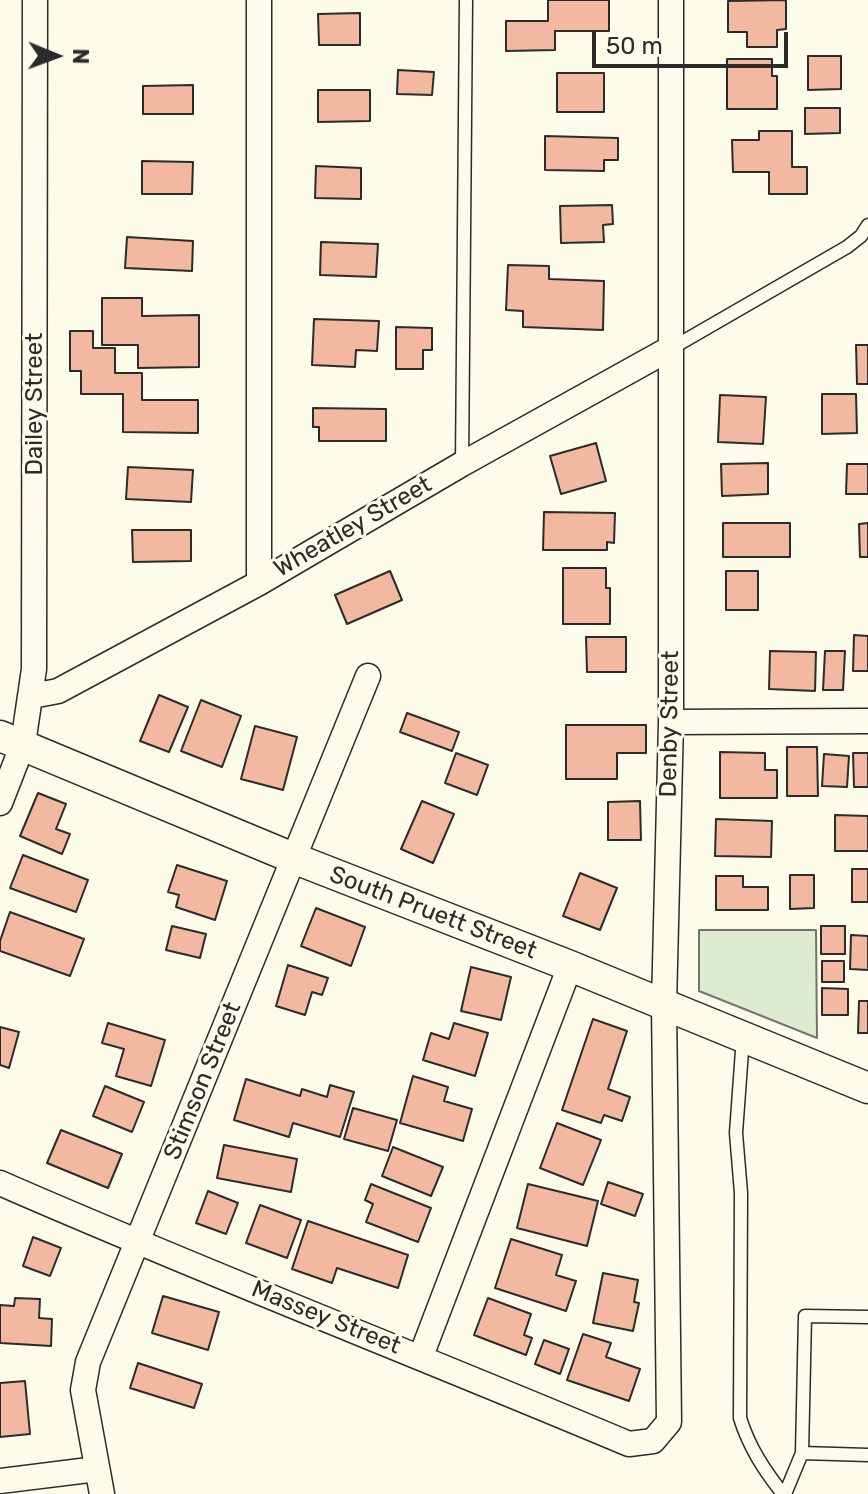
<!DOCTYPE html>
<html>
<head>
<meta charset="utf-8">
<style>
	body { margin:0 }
	#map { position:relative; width:868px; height:1494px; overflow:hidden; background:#fdfbea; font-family:Rubik,sans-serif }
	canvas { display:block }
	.north { position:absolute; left:16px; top:16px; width:80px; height:80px; -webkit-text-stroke:6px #fdfbea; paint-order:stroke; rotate:91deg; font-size:22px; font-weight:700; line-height:32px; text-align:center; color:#2b2b2b }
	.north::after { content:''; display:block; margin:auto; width:28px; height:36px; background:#2b2b2b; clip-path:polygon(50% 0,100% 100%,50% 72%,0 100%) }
	.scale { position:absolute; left:592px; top:32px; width:196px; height:36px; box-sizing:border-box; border:4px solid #2b2b2b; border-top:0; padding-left:10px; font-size:24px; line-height:28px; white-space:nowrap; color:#2b2b2b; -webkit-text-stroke:6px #fdfbea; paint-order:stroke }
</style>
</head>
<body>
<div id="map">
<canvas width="868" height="1494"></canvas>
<div class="north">N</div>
<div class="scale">50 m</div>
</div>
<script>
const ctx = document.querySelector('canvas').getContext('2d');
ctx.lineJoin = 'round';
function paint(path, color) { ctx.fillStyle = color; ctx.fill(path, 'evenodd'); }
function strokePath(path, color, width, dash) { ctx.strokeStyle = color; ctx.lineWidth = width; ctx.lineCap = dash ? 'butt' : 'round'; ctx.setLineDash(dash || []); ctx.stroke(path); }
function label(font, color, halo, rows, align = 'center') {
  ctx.font = font + ' Rubik,sans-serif'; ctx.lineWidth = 6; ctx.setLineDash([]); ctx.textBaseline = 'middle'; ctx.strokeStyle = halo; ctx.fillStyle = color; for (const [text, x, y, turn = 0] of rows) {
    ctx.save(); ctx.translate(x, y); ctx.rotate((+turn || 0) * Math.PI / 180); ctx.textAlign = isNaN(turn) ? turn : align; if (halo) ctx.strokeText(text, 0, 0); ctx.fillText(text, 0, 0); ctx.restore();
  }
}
const green = new Path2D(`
	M699 930H816L817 1038 699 991Z`);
const building = new Path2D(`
	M548 0H609V31H555V50L506 51V21H548Z
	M786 0V29L777 30V47H747V32H728V1Z
	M360 13V45H319L318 14Z
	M808 56H841V89L808 90Z
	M727 59H772V76H777V109H727Z
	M398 70 434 72 432 95 397 94Z
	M557 73H604V112H557Z
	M193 85V114H143V86Z
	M318 90H370V121L318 122Z
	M805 108H840V133L805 134Z
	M759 131H792V167H807V194H769V172H733L732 140H759Z
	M545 136 618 138V160H604V171L545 170Z
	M142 161 193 162 192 194H142Z
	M316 166 361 168V199L315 198Z
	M612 205 613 224 603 225 604 242 561 243 560 206Z
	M127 237 193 241 192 271 125 268Z
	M321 242 378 244 376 277 320 275Z
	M508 265 549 266V279L604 281 603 330 523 327V311L506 310Z
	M102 298H142V316L199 315V367L138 368V345H102Z
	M314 319 379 321 377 351 356 350 355 367 312 365Z
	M396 327 432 328V350H423V369H396Z
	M70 331H93V348H115V373H142V400H198V433L123 432V394H81V371H70Z
	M856 345H868V384H857Z
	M822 394H856L857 433 822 434Z
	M720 395 766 397 763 444 718 442Z
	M313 408 386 409V441H319V427H313Z
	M596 443 606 481 561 494 550 456Z
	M768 463V494L722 496 721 464Z
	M847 464H868V494H846Z
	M128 467 193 470 191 502 126 499Z
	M544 512 615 513 614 543 607 542V550H543Z
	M723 523H790V557H723Z
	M868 523V557H860L859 524Z
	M132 530H191V561L133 562Z
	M563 568H606V588H610V624H563Z
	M390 571 402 600 347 624 335 595Z
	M726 571H758V610H726Z
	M854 635 868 636V671H853Z
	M586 637H626V672H587Z
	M770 651 816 652 815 691 769 689Z
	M825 651H845L843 690H823Z
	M159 695 188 707 169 752 140 741Z
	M201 700 241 716 222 767 181 751Z
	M407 713 459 732 452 751 400 732Z
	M566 725H646V753H617V779H566Z
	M255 726 297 737 283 790 241 779Z
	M787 747H817L818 796H787Z
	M720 752 765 753V770H777V798H720Z
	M456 753 488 765 477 795 445 783Z
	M853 753H868V787H854Z
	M824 754 849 756 847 787 822 786Z
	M38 793 66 804 56 829 70 834 62 854 20 836Z
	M422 801 454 814 433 863 401 849Z
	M640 801 641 840H608V802Z
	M835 815 868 816V851H835Z
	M716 819 772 821 771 857 715 856Z
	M23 855 88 880 76 912 10 888Z
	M177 865 227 881 215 920 176 907 179 895 168 892Z
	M852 869H868V902H852Z
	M580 873 617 888 600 930 563 916Z
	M790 875H814V908L790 909Z
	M716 876H743V887H768V910H716Z
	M316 908 365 927 351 966 301 946Z
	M10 912 84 939 70 976 0 951V941Z
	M172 926 206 934 200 958 166 950Z
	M821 926H845V954H821Z
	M851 935 868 936V970L850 969Z
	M822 961H844V982H822Z
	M288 965 328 978 322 995 312 992 305 1015 276 1006Z
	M471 967 511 977 501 1020 461 1011Z
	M822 988 848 989V1015H822Z
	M859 1001H868V1033H858Z
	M593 1019 627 1031 608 1089 630 1097 622 1121 604 1115 601 1123 562 1110Z
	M108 1023 165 1040 151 1086 116 1076 124 1049 102 1043Z
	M454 1023 488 1033 475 1076 423 1060 431 1033 449 1039Z
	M0 1027 19 1032 9 1068 0 1065Z
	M413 1076 448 1087 444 1101 472 1109 463 1141 400 1123Z
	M246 1079 300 1096 302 1089 327 1097 330 1085 354 1092 340 1137 293 1123 289 1137 234 1120Z
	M105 1086 144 1102 132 1132 93 1116Z
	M353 1108 397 1120 388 1151 344 1139Z
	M557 1123 601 1140 583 1185 540 1168Z
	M61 1130 122 1154 108 1188 47 1163Z
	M224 1145 297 1159 291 1192 217 1178Z
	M393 1147 443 1167 431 1196 382 1176Z
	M608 1182 643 1194 635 1216 601 1204Z
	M371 1184 431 1208 418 1242 366 1222 373 1204 365 1200Z
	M528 1184 598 1201 587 1246 517 1228Z
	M208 1191 238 1203 226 1234 196 1223Z
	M260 1205 301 1220 287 1258 246 1243Z
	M308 1221 408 1255 398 1288 337 1268 332 1283 292 1269Z
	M33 1237 61 1248 50 1276 23 1266Z
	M511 1239 562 1255 556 1275 576 1281 566 1311 495 1288Z
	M603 1273 638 1280 634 1302 639 1303 633 1331 593 1323Z
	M163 1296 219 1312 208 1350 152 1333Z
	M15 1298 40 1299 39 1318 52 1319 51 1346 0 1343V1305L14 1306Z
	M488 1298 531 1314 524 1335 532 1338 526 1355 474 1335Z
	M583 1334 611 1343 606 1357 640 1369 629 1401 567 1380Z
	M544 1340 569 1349 560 1374 535 1364Z
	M138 1363 202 1384 194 1408 130 1388Z
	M25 1381 30 1434 0 1437V1383Z`);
const service = new Path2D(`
	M672 348 847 247 861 236 868 225
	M462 464 466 0
	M743 1037 736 1133 741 1193 740 1418C749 1447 764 1470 783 1494
	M802 1453 868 1455
	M785 1494 802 1453 805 1316 868 1317`);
const minor = new Path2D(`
	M259 583V0
	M32 696 58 691 259 583 462 464 671 348
	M671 722 868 721
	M0 803 23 744 34 669 35 0
	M0 1183C208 1274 420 1356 629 1444L653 1441 669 1422 664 1005 671 722V0
	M421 1356 570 966
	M0 1481 97 1469
	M102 1494 83 1390 88 1362 368 676`);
const tertiary = new Path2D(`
	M0 736 293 858 570 966 868 1088`);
const streetNames = [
	["Dailey Street",35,404,-90],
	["Wheatley Street",353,527,-30],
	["Denby Street",670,724,-89],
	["South Pruett Street",433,913,21],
	["Stimson Street",203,1081,-68],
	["Massey Street",326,1318,22]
];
paint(green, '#deebd1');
strokePath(green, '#74746e', 2);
paint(building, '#f2b8a0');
strokePath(building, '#2b2b2b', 2);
strokePath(service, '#2b2b2b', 15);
strokePath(minor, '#2b2b2b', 27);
strokePath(tertiary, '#2b2b2b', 33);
strokePath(service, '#fdfbea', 12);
strokePath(minor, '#fdfbea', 24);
strokePath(tertiary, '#fdfbea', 30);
label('24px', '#2b2b2b', '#fdfbea', streetNames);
</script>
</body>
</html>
